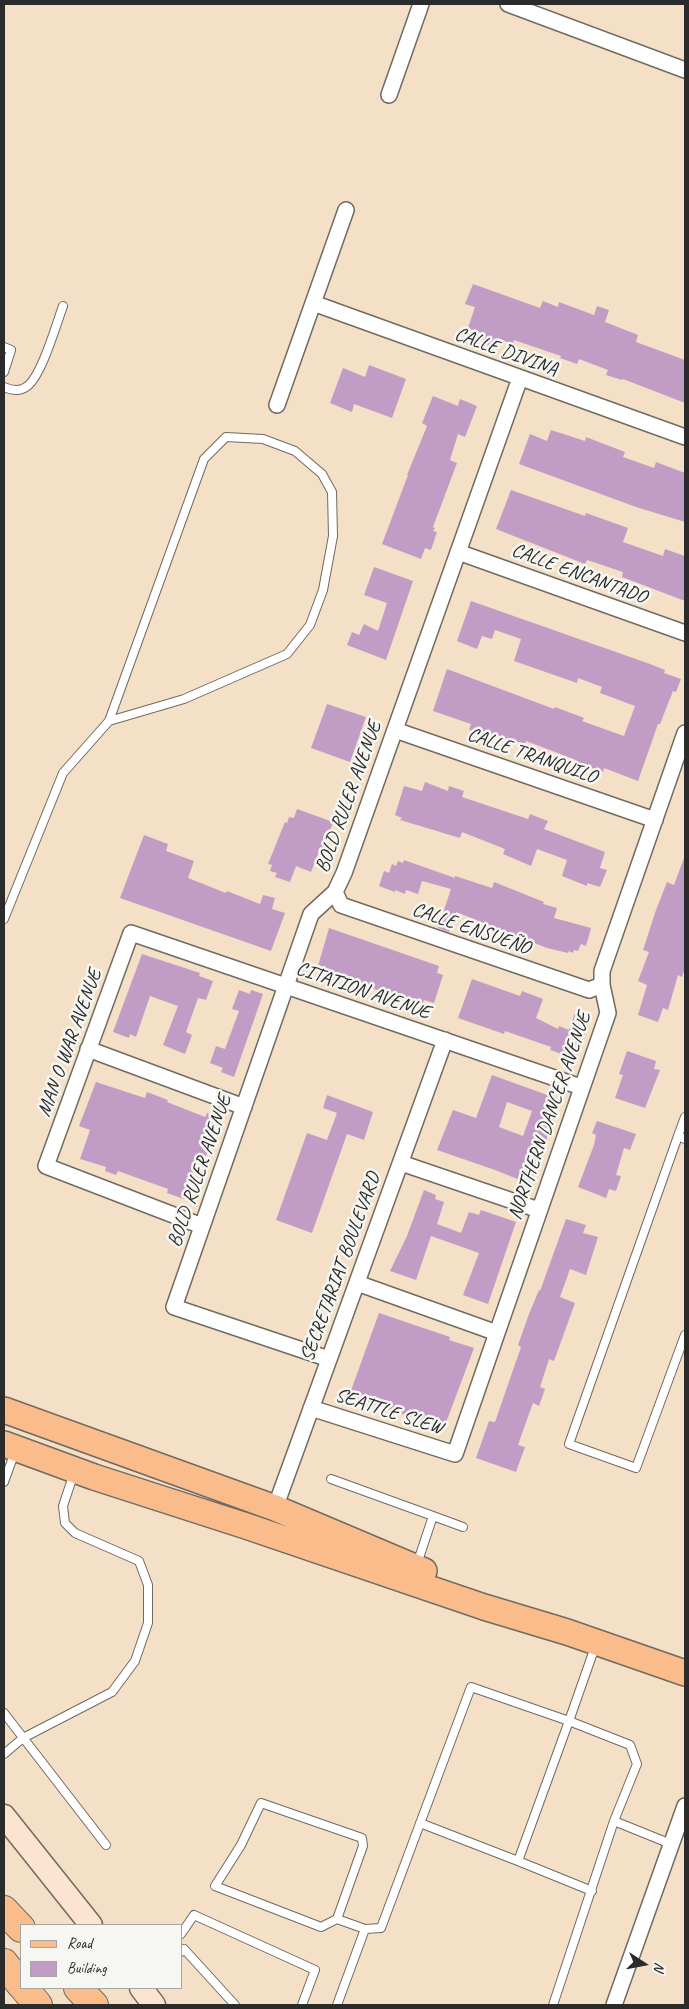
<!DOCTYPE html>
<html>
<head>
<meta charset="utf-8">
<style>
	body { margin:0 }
	#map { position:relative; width:689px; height:2009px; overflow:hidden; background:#f3e0c6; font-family:Caveat,sans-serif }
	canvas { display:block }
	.frame { position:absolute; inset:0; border:5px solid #2b2b2b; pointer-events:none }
	.legend { position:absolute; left:20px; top:1924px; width:162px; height:65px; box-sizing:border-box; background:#f6f6f2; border:1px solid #a5a5a2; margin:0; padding:6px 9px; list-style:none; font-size:15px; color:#2b2b2b }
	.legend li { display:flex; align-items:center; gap:10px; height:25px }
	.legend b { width:25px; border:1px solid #a5a5a2 }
	.north { position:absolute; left:619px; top:1939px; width:50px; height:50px; -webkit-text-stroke:4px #f6f6f2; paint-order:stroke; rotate:101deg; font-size:14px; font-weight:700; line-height:20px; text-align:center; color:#2b2b2b }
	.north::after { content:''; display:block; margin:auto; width:18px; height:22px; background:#2b2b2b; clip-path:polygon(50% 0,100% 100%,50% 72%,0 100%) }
</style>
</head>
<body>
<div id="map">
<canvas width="689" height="2009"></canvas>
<div class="frame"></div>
<ul class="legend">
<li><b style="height:6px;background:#f9bc8a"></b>Road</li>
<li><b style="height:14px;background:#c19dc6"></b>Building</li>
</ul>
<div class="north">N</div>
</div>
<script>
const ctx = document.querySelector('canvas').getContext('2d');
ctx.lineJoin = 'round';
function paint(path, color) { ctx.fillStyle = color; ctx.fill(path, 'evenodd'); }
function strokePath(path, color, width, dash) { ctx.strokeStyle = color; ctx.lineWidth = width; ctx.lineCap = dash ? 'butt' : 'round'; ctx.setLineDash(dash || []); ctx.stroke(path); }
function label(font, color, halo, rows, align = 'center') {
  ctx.font = font + ' Caveat,sans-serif'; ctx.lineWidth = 5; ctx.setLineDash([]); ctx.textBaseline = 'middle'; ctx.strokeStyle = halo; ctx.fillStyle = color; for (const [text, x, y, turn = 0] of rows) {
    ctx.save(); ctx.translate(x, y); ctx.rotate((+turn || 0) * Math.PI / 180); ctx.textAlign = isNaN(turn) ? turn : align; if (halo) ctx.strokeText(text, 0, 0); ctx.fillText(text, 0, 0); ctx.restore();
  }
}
const building = new Path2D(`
	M473 284 540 308 543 301 558 307 559 302 594 315 597 306 609 310 605 322 638 335 636 342 685 360V403L623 379 622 380 606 375 608 370 579 359 577 364 560 358 561 356 514 340 513 344 502 340 498 349 481 343 485 334 468 328 475 307 465 304Z
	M369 365 406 379 392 418 354 404 352 412 330 403 343 368 365 377Z
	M433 396 458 406 460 399 477 406 465 437 458 434 450 460 457 463 433 527 435 528 433 531 437 532 431 550 425 548 421 559 382 544 408 475H407L427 426 422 423Z
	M551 430 585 441 586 437 625 452 623 457 654 468 656 462 685 473V522L636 507 519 464 530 434 547 441Z
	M511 490 585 516 586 513 628 528 623 542 663 556 665 549 685 556V601L622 577 623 572 587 560 585 564 496 529Z
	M374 567 413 581 386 660 347 645 352 632 359 635 364 624 378 631 387 603 364 595Z
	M471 601 650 664 665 670 664 673 681 679 676 692 673 691 660 724H658L638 781 604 768 603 772 575 762 576 760 526 741 525 744 485 732 484 735 469 730 471 724 433 711 447 669 554 709 555 707 584 718 582 721 624 736 635 706 600 693 602 687 578 678 577 683 514 661 521 639 495 630 492 639 482 636 477 649 457 641Z
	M327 704 366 717 350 762 311 748Z
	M425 782 448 791 449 786 464 791 462 797 528 819 530 814 548 821 544 829 605 852 600 868 607 870 600 887 587 883V886L562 876 567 860 537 849 531 866 503 854 505 849 462 832 460 838 400 820 402 818 395 815 404 786 422 791Z
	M297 809 333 822 323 851 320 849 311 872 296 866 290 882 275 877 277 873 270 871 272 865 268 864 285 822 287 823 289 817 294 818Z
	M144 835 168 844 166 851 194 861 188 878 226 893 227 891 260 904 263 895 275 898 272 909 285 913 271 951 120 898Z
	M684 858 685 859V968L682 977 678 975 668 1010 663 1008 658 1022 638 1015 647 985 638 981 649 952 643 950 656 910 667 882 674 885Z
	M404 860 455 878V876L492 888 494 882 544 902 543 904 557 908 554 918 591 928 586 946 581 944 578 951 574 950 573 953 569 951 568 953 547 948 456 912 449 932 438 928 451 889 422 881 418 894 406 890 405 894 395 890V892L379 886 384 871 389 873 392 864 396 866 398 861 403 863Z
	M329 928 439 966 437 973 443 975 434 1003 424 1000 422 1006 346 979 347 976 318 966Z
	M142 954 200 973 199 976 213 981 206 1000 198 998 186 1032 192 1035 185 1054 163 1045 178 1006 150 996 136 1037 130 1034 129 1038 113 1032Z
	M472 979 520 996 522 991 543 999 536 1018 558 1029 559 1026 569 1030 575 1013 590 1018 576 1059 550 1050 551 1047 505 1031 504 1034 458 1018Z
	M239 990 250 994 251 990 263 994 234 1077 221 1072 223 1068 210 1063 216 1046 225 1049 239 1011 232 1009Z
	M627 1051 656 1061 654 1069 660 1070 645 1108 615 1098 623 1075 619 1074Z
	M492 1075 561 1100 530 1184 495 1170 437 1150 453 1110 476 1118ZM507 1102 532 1111 523 1136 499 1127Z
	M96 1082 145 1098 147 1092 168 1100 167 1102 205 1117 207 1113 219 1118 206 1156 200 1154 184 1199 167 1193 168 1189 118 1171 116 1175 105 1171 106 1167 80 1159 90 1130 79 1126Z
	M327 1095 373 1112 364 1140 347 1134 312 1233 276 1220 307 1133 327 1140 337 1113 323 1108Z
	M597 1121 636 1134 630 1150 624 1148 616 1175 621 1176 616 1191 609 1189 606 1198 578 1187 594 1145 596 1135 592 1133Z
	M424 1190 436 1195 435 1199 444 1202 437 1224 461 1233 469 1212 479 1215 481 1210 516 1222 488 1304 463 1295 479 1253 431 1236 416 1280 390 1271 407 1236Z
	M566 1219 586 1225 583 1233 598 1237 586 1275 570 1269 560 1297 575 1303 554 1361 549 1359 540 1387 545 1389 539 1406 533 1403 530 1411 518 1445 525 1447 516 1472 476 1458 489 1421 495 1422 521 1347 518 1345 529 1314 539 1290 540 1291Z
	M379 1313 450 1337 449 1340 474 1348 444 1428 349 1396Z`);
const lane = new Path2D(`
	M4 347 11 350 4 372
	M4 387C11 390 19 392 26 387 41 378 56 325 63 306
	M4 919 63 773 109 721 204 459 226 437 263 439 295 451 322 474 332 492 333 536 323 590 310 625 287 654 184 699 109 721
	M685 1117 678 1136 685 1139
	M678 1136 569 1444 636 1468 685 1335
	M331 1479 433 1516 417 1564
	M4 1482 12 1460
	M433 1516 463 1527
	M4 1713 106 1845
	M4 1754 23 1738 112 1692 135 1661 148 1623V1585L139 1561 75 1533 65 1523 63 1506 72 1479
	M614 1821 671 1844
	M420 1823 518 1861
	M337 1919 363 1846 362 1838 261 1803 241 1845 215 1886 321 1927 337 1919 365 1929
	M181 1934 194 1915 315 1970 302 2005
	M181 1952 184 1949 235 2005
	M337 2005 365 1929 381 1928 471 1687 569 1721 518 1861 592 1891
	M553 2005 614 1821 637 1764 630 1745 569 1721 596 1644`);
const street = new Path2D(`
	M508 4 685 70
	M389 95 421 4
	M313 303 685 437
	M277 405 346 210
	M458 552 685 633
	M395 730 655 820
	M335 892 341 905 589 990 602 985
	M88 1049 244 1107
	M401 1163 539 1210
	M202 1226 46 1166 131 933 581 1087
	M357 1283 497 1333
	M329 1359 174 1307 311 914 335 892 344 873 520 378
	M311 1408 455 1454 608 1013 602 985V971L685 733
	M275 1508 445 1040
	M614 2005 685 1806`);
const secondary = new Path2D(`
	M4 1816 91 1925
	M141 1988 154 2005`);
const primary = new Path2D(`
	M4 1410 275 1508 424 1571
	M4 1444 94 1477 246 1526 484 1607 567 1632 685 1673`);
const highway = new Path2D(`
	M4 1910 21 1928
	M4 1963 21 1985
	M24 1988 38 2005
	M78 1988 94 2005`);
const streetNames = [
	["CALLE DIVINA",506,352,20],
	["CALLE ENCANTADO",579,574,20],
	["CALLE TRANQUILO",532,756,19],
	["BOLD RULER AVENUE",349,797,-70],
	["CALLE ENSUEÑO",471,929,19],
	["CITATION AVENUE",363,991,19],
	["MAN O WAR AVENUE",70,1043,-70],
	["NORTHERN DANCER AVENUE",550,1116,-71],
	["BOLD RULER AVENUE",200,1171,-71],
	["SECRETARIAT BOULEVARD",341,1267,-70],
	["SEATTLE SLEW",389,1412,18]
];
paint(building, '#c19dc6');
strokePath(lane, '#716a61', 10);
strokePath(street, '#716a61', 18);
strokePath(secondary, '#716a61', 25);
strokePath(primary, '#716a61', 28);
strokePath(highway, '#716a61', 30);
strokePath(lane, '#fff', 8);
strokePath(street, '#fff', 15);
strokePath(secondary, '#fde4d0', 22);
strokePath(primary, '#f9bc8a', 25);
strokePath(highway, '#f9bc8a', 28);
label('20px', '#2b2b2b', '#f6f6f2', streetNames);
</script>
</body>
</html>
